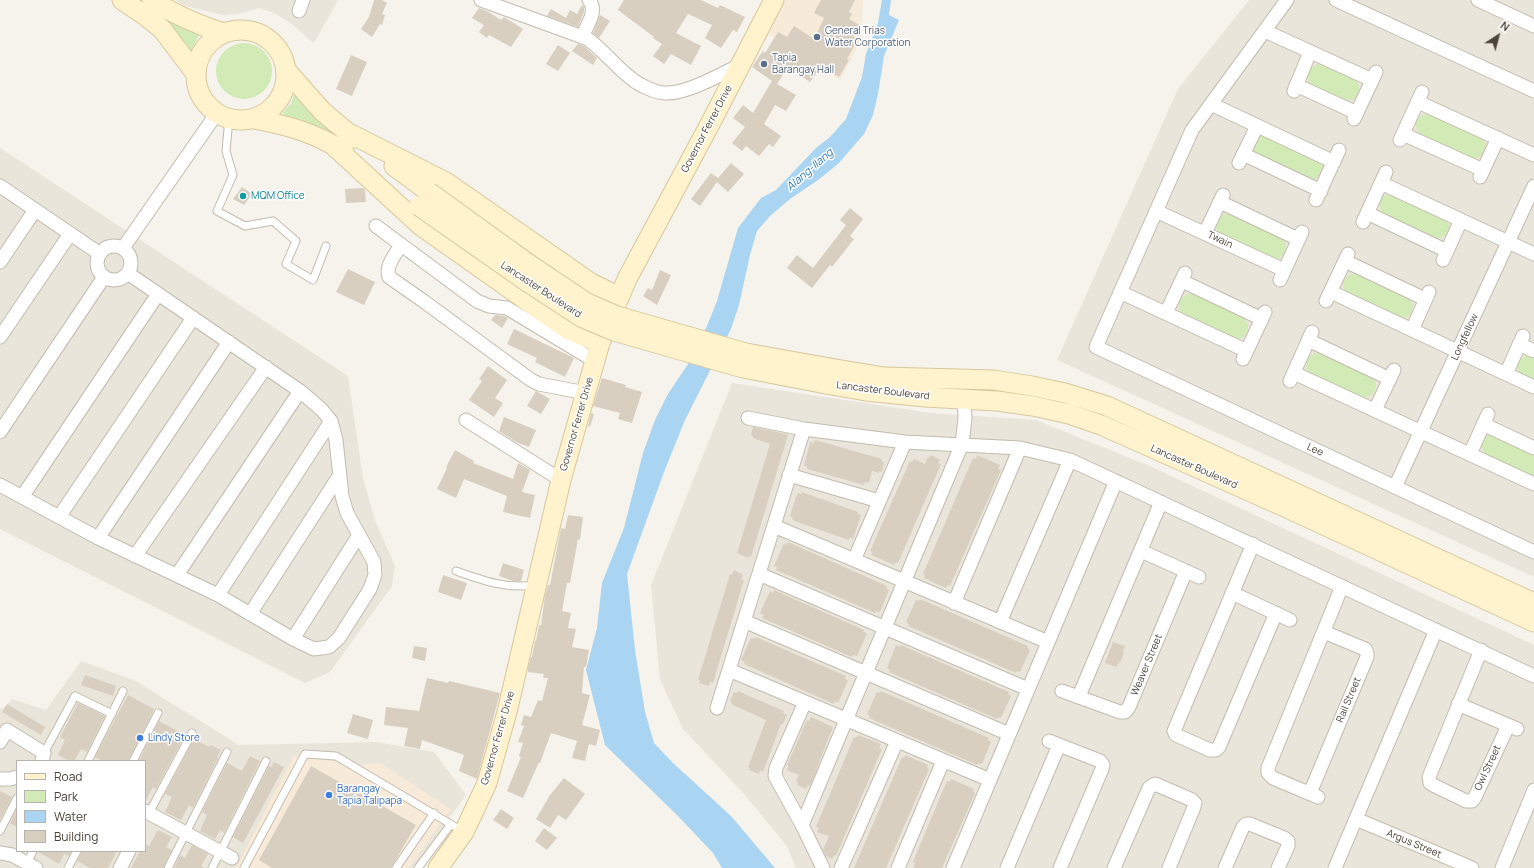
<!DOCTYPE html>
<html>
<head>
<meta charset="utf-8">
<style>
	body { margin:0 }
	#map { position:relative; width:1534px; height:868px; overflow:hidden; background:#f6f3ec; font-family:Manrope,sans-serif }
	canvas { display:block }
	.legend { position:absolute; left:16px; top:760px; width:130px; height:92px; box-sizing:border-box; background:#fff; border:1px solid #b7b4b0; margin:0; padding:5px 7px; list-style:none; font-size:12px; color:#4b4439 }
	.legend li { display:flex; align-items:center; gap:8px; height:20px }
	.legend b { width:20px; border:1px solid #b7b4b0 }
	.north { position:absolute; left:1478px; top:16px; width:40px; height:40px; -webkit-text-stroke:3px #fff; paint-order:stroke; rotate:36deg; font-size:11px; font-weight:700; line-height:16px; text-align:center; color:#4b4439 }
	.north::after { content:''; display:block; margin:auto; width:14px; height:18px; background:#4b4439; clip-path:polygon(50% 0,100% 100%,50% 72%,0 100%) }
</style>
</head>
<body>
<div id="map">
<canvas width="1534" height="868"></canvas>
<ul class="legend">
<li><b style="height:5px;background:#fff3cd"></b>Road</li>
<li><b style="height:11px;background:#d2eab5"></b>Park</li>
<li><b style="height:11px;background:#a9d4f2"></b>Water</li>
<li><b style="height:11px;background:#d8cfc1"></b>Building</li>
</ul>
<div class="north">N</div>
</div>
<script>
const ctx = document.querySelector('canvas').getContext('2d');
ctx.lineJoin = 'round';
function paint(path, color) { ctx.fillStyle = color; ctx.fill(path, 'evenodd'); }
function strokePath(path, color, width, dash) { ctx.strokeStyle = color; ctx.lineWidth = width; ctx.lineCap = dash ? 'butt' : 'round'; ctx.setLineDash(dash || []); ctx.stroke(path); }
function label(font, color, halo, rows, align = 'center') {
  ctx.font = font + ' Manrope,sans-serif'; ctx.lineWidth = 3; ctx.setLineDash([]); ctx.textBaseline = 'middle'; ctx.strokeStyle = halo; ctx.fillStyle = color; for (const [text, x, y, turn = 0] of rows) {
    ctx.save(); ctx.translate(x, y); ctx.rotate((+turn || 0) * Math.PI / 180); ctx.textAlign = isNaN(turn) ? turn : align; if (halo) ctx.strokeText(text, 0, 0); ctx.fillText(text, 0, 0); ctx.restore();
  }
}
const residential = new Path2D(`
	M175 0H338L314 43 293 25 274 13 259 8 238 14 223 15 185 6Z
	M1249 0H1534V577L1057 360 1178 89Z
	M0 148 348 376 363 478 375 520 395 566 392 586 330 672 305 683 0 529Z
	M732 383 931 413 1036 420 1152 467 1534 645V868H796L787 846 744 794 683 729 660 679 651 585Z
	M81 661 134 680 239 745 376 742 434 752 466 795 413 868H0V708L3 709 12 699 46 710ZM17 761H145V851H17Z`);
const commercial = new Path2D(`
	M785 0H863L861 40 840 80 768 34Z
	M294 755 359 765 380 763 451 809 409 868H236Z`);
const green = new Path2D(`
	M148 7 205 31 199 35 190 53Z
	M216 71a28 28 0 1 1 56 0a28 28 0 1 1-56 0Z
	M1318 64H1322C1332 69 1346 73 1355 80 1358 83 1360 87 1359 91 1356 112 1322 90 1312 85 1306 79 1308 74 1311 68Z
	M294 95 335 136 318 127 282 114 291 103Z
	M1426 114H1430L1481 137C1491 146 1484 161 1471 158L1420 135C1413 127 1415 117 1426 114Z
	M1263 134 1321 161C1326 170 1322 178 1312 180L1255 153 1253 145 1259 136Z
	M1389 194 1447 220C1453 230 1446 240 1434 238L1384 215C1377 207 1379 197 1389 194Z
	M1226 214 1230 215 1281 238C1289 246 1287 258 1275 259L1218 233C1214 224 1217 217 1226 214Z
	M1353 274H1357L1408 297C1416 305 1414 317 1401 319L1345 292C1341 283 1344 276 1353 274Z
	M1189 294H1193L1243 317C1253 326 1247 341 1234 338L1183 315C1176 307 1178 297 1189 294Z
	M1316 353H1320L1371 376C1381 385 1374 400 1361 397L1310 374C1303 366 1306 356 1316 353Z
	M1528 355 1534 356V382C1530 379 1523 377 1520 373 1513 366 1521 358 1528 355Z
	M1491 434 1534 452V477L1486 455C1479 447 1481 437 1491 434Z`);
const water = new Path2D(`
	M882 0H891L889 15 899 20 884 56 878 94 873 115 864 134 838 164 818 180 790 199 770 216 757 231 750 255 739 305 731 329 685 420 664 472 627 574 635 650 645 712 654 743 673 763 731 816 775 868H722L713 853 678 816 605 745 586 670 597 628 602 583 624 528 643 453 655 420 668 394 690 361 707 326 717 301 738 228 761 198 776 190 816 148 830 137 846 119 862 77 866 54 878 23Z`);
const building = new Path2D(`
	M374 0H382L387 3 382 14 385 15 382 25 380 24 372 37 361 29 369 17Z
	M624 0H701L718 8 720 5 745 17 737 32 733 30 721 48 705 38 712 25 688 14 676 33 701 46 691 65 671 54 664 64 653 56 662 44 653 38 654 37 618 10Z
	M821 0H855L849 12 852 14 849 19 860 25 853 37 858 39 847 59 849 60 839 77 821 67 810 82 788 67 777 84 796 95 786 111 775 105 764 124 781 136 773 147 769 144 759 156 746 146 742 151 732 143 745 127 733 118 743 105 753 113 772 81 752 67 763 51 765 53 778 32 787 37 794 26 814 39 824 18 814 13Z
	M582 5 584 7V12L578 27 547 16 551 9 566 18 570 10 577 14Z
	M479 8 487 11 501 20 504 17 523 29 511 47 489 35 487 38 479 32 484 25 472 18Z
	M600 15 610 21 599 38 593 33Z
	M578 44 584 46 597 58 593 65 572 51Z
	M558 45 570 53 558 71 546 64Z
	M351 55 367 62 352 96 336 89Z
	M731 163 744 174 728 192 717 182 700 206 691 199 711 173 718 178Z
	M242 187 252 194 244 205 233 199Z
	M363 188 365 190 366 202 346 203 345 189Z
	M850 208 863 219 850 236 854 239 832 267 830 265 812 288 787 268 797 255 813 268 846 225 840 220Z
	M348 269 375 282 364 305 336 292Z
	M660 270 671 275 657 305 643 296 648 288 652 290Z
	M495 315 504 316 508 318 502 328 491 320Z
	M514 329 574 358 565 377 535 362 537 358 507 344Z
	M488 366 507 380 495 398 503 403 494 417 469 400 482 381 479 379Z
	M602 378 626 385 625 387 642 392 632 423 618 419 620 413 593 406Z
	M536 391 550 399 541 414 527 406Z
	M591 413 594 414 590 427 588 426Z
	M504 417 536 430 529 447 516 442 499 431Z
	M753 427 786 434 788 435 751 557 749 556 748 558 737 553 770 444 753 438V436L751 435Z
	M815 440 882 459 881 461 884 462 882 472 879 471V473L872 471 869 483 865 482 864 485 807 469V466H804L810 442 814 443Z
	M455 450 474 461 473 463 513 479 518 463 530 470 522 492 535 495 530 518 503 512 507 496 464 479 456 498 437 489 447 468 446 467Z
	M931 455 940 460 938 463 941 464 898 563 896 562 894 565 871 555 873 552 870 551 910 461 912 462 914 459 925 464 928 457 929 458Z
	M977 455 1000 465 998 469 1001 470 950 586 948 585 946 588 924 578 925 575 923 574 973 458 976 459Z
	M802 492 858 512V514L861 515 853 539 850 537 849 540 792 520 793 518 790 516 795 500 798 493 801 494Z
	M568 515 583 517 580 540 578 539 570 583H567L562 611 571 613 568 628 576 629 572 647 589 650 586 667H584L582 693 590 695 582 725 600 730 596 746 589 744 585 761 572 758 577 741 551 733 540 763 539 762 523 798 507 791 521 757 519 756 523 743 518 742 524 726 521 725 524 715 531 717 538 700 542 701 548 678H543L544 674 528 672V668L531 657H532L535 641H536L539 625H541L545 596 548 585H550L561 528 565 529Z
	M788 542 887 586 886 588 889 590 880 612 876 611 875 613 776 570 777 567 774 566 784 543 787 545Z
	M503 563 524 570 521 581H513L499 576Z
	M734 570 743 575 741 579 744 580 713 683 710 682 709 686 699 683 700 680H698L730 574 732 575Z
	M443 575 467 583 461 600 438 592Z
	M774 590 864 630 863 632 867 633 857 656 853 655 852 657 762 618 764 615 760 613 770 591 773 593Z
	M920 599 1028 646 1027 648 1030 650 1020 672 1017 671 1016 673 908 626 909 624 906 622 916 600 919 601Z
	M756 637 846 676 845 679 848 680 838 703 835 701 834 704 744 664 745 662 741 660 751 638 755 639Z
	M1113 642 1125 646 1123 651 1124 652 1120 663 1119 662 1116 667 1105 663Z
	M896 645 900 647 901 645 1009 692 1008 694 1011 696 1001 718 998 717 997 719 889 672 890 670 887 668Z
	M414 646 427 648 425 661 412 658Z
	M85 675 116 686 113 696 81 685Z
	M427 678 448 683 449 681 500 693 477 779 459 771 464 755 422 740 420 749 404 746 408 728 384 725 386 707 419 711Z
	M738 691 784 711 783 713 787 715 783 724H781L763 772 760 770 759 774 749 770 750 768 748 767 766 720 731 704 732 702 730 701 734 692 737 693Z
	M881 691 989 738 988 740 991 742 982 764 978 763 977 765 869 718 870 716 867 714 873 701 877 692 880 693Z
	M128 695 154 709 151 716 128 761H102L95 757Z
	M78 703 105 716 87 752 81 749 74 761H69L58 755 65 740 60 737Z
	M7 704 45 727 41 735 2 712Z
	M353 714 373 720 368 739 347 733Z
	M811 717 833 727 810 786 808 785 806 789 797 785 798 782 796 781 799 775 787 770 789 766 787 765 807 720 809 721Z
	M159 721 185 735 156 789 153 787 145 802V761H139Z
	M858 735 881 744 879 748 882 749 836 856 834 855 832 859 826 856 823 850 829 836 817 832 819 828 816 827 854 737 856 738Z
	M194 739 209 747 210 745 221 750 217 757 218 758 193 808 189 805 181 820 165 812 172 797 165 794Z
	M905 755 928 765 927 768 929 769 886 868H854L902 757 904 758Z
	M250 756 260 761 224 833 220 830 215 839 200 831 207 815 202 812 227 763 242 771Z
	M274 762 284 767 243 843 233 837 269 766 271 767Z
	M311 766 416 825 391 868H272L259 860Z
	M564 778 585 794 566 820 558 815 550 828 536 819 550 795Z
	M951 779 974 789 973 792 975 793 965 816 942 868H913L915 863 913 862 930 821 947 781 950 782Z
	M0 791 12 797 1 818H0Z
	M17 809V827L10 823Z
	M501 809 514 818 507 829 493 820Z
	M544 828 557 838 547 850 535 841Z
	M158 830 172 837 166 847 172 850 163 868H131L140 851H145V844L149 846Z
	M192 845 208 854 201 866 204 868H174L180 855 185 858Z
	M38 851H71L69 856 64 854 59 864 38 852Z
	M82 851H117L108 868H90L77 861Z`);
const service = new Path2D(`
	M229 118 226 151 233 175 217 211 245 226 273 221 296 241 286 264 313 280 326 246
	M456 571C484 581 506 589 536 585
	M44 753 75 696 112 714
	M88 761 123 691
	M133 761 158 713
	M149 813 192 733
	M0 831 17 798
	M27 863 33 851
	M68 868 77 851
	M168 868 227 752
	M212 868 266 761
	M244 868 305 754 336 756 464 832
	M396 868 434 813
	M418 868 451 824`);
const minor = new Path2D(`
	M481 0 588 39C604 51 616 67 632 79 639 85 656 93 665 93 687 94 721 74 740 65
	M1287 0 1192 130 1096 347 1534 552
	M1336 0 1534 91
	M1478 0 1534 26
	M299 11 303 0
	M1265 31 1372 80
	M582 37C587 25 598 11 589 0
	M1296 85 1357 113
	M1294 91 1310 52
	M1418 102 1534 155
	M1211 104 1334 162
	M1354 119 1376 72
	M1403 134 1483 170
	M1400 140 1422 92
	M1243 154 1321 191
	M1239 163 1257 126
	M1480 177 1498 138
	M1381 183 1534 254
	M0 186 100 254
	M1316 200 1339 150
	M1220 202 1298 239
	M1156 211 1284 270
	M1367 213 1447 251
	M1363 222 1386 172
	M376 226 477 301 489 306 507 308 595 361
	M1205 233 1223 195
	M401 245C395 255 385 266 389 277L422 300 531 380 539 384 586 393
	M97 263a17 17 0 1 1 34 0a17 17 0 1 1-34 0Z
	M123 248 217 113
	M1443 260 1461 220
	M1345 261 1425 299
	M0 262 35 210
	M1280 280 1302 232
	M1182 281 1262 319
	M1120 292 1247 351
	M1331 292 1534 387
	M1326 301 1348 254
	M1166 313 1185 273
	M1412 330 1429 292
	M0 337 70 234
	M1308 340 1390 379
	M1519 344 1534 351
	M1243 359 1265 312
	M1294 373 1534 484
	M1506 374 1523 336
	M1290 381 1312 332
	M1375 410 1394 370
	M748 418 804 429 905 442 1020 448 1070 460 1534 676
	M466 420 561 480
	M1483 424 1534 448
	M0 432 104 277
	M1470 454 1488 414
	M789 475 879 501
	M0 485 98 538 218 595 293 639 314 649 329 647 339 638 370 589 375 575 374 562 347 513 342 496 336 440 331 421 322 410 300 391 129 274
	M1395 487 1534 186
	M22 497 158 294
	M59 517 193 318
	M774 526 1048 642
	M98 538 229 342
	M1253 544 1174 731 1176 735 1210 750H1216L1219 747 1276 613
	M1141 551 1199 577
	M135 556 266 367
	M854 560 905 442
	M759 574 1028 689
	M177 575 300 391
	M1232 593 1290 620
	M218 595 331 421
	M954 603 1020 448
	M250 614 339 476
	M744 621 1009 734
	M1000 622 1070 460
	M293 639 359 535
	M1481 650 1429 777 1430 783 1435 786 1466 801H1472L1475 797 1508 726
	M729 670 990 780
	M1062 691 1120 712H1125L1129 707 1186 571
	M1079 696 1161 502
	M805 702 776 768 775 776 802 825 823 868
	M1458 704 1517 729
	M717 708 804 429
	M1049 741 1100 761 1103 765 1102 769 1060 868
	M0 742 7 730 44 753 42 761
	M0 779H10L17 777
	M1310 793 1367 657V653L1365 649 1324 632
	M1318 797 1273 778 1268 773V768L1342 586
	M145 811 232 858
	M1356 819 1472 868
	M802 825 962 444 965 418 964 400
	M0 853 12 855 36 868
	M120 868 129 851
	M841 868 897 741
	M898 868 943 761
	M953 868 1116 481
	M1007 868 1059 745
	M1114 868 1149 788 1155 784 1192 800 1195 803 1194 807 1169 868
	M1225 868 1243 827 1246 824H1250L1284 838 1288 841V846L1278 868
	M1335 868 1436 630
	M1502 868 1534 790`);
const secondary = new Path2D(`
	M122 0 143 14 162 29 196 74
	M152 0C175 15 198 25 224 33
	M196 75a45 45 0 1 1 90 0a45 45 0 1 1-90 0Z
	M286 70 322 111 354 138
	M254 119C286 125 317 133 344 152
	M345 131 446 182 591 283 619 297
	M333 145 421 226 567 329 600 343
	M394 166 429 192
	M830 368 884 377 994 380 1032 386 1065 393 1107 406 1534 603
	M826 384 866 391 925 397 997 401 1033 406 1069 414 1101 425 1287 508 1534 622
	M438 868 464 832 487 783 507 712 561 480 600 343 627 279 711 122 774 0`);
const secondaryBridge = new Path2D(`
	M429 192 530 265 587 303 617 316 746 353 830 368
	M419 206 523 279 581 317 614 331 743 368 826 384`);
const markers = [
	[817,37,4,"#5c6f8a"],
	[764,64,4,"#5c6f8a"],
	[243,196,4,"#0f9aa8"],
	[140,738,4,"#3f7fe0"],
	[329,795,4,"#3f7fe0"]
];
const serviceNames = [
	["General Trias",825,31],
	["Water Corporation",825,43],
	["Tapia",772,58],
	["Barangay Hall",772,70]
];
const streetNames = [
	["Governor Ferrer Drive",707,129,-62],
	["Twain",1220,240,25],
	["Lancaster Boulevard",541,290,33],
	["Longfellow",1465,337,-65],
	["Lancaster Boulevard",883,391,7],
	["Governor Ferrer Drive",577,424,-74],
	["Lee",1315,450,25],
	["Lancaster Boulevard",1194,467,24],
	["Weaver Street",1147,665,-67],
	["Rail Street",1349,700,-67],
	["Governor Ferrer Drive",498,738,-74],
	["Owl Street",1488,768,-65],
	["Argus Street",1414,844,23]
];
const cultureNames = [
	["MQM Office",251,196]
];
const shopNames = [
	["Lindy Store",148,738],
	["Barangay",337,789],
	["Tapia Talipapa",337,801]
];
const waterNames = [
	["Alang-Ilang",810,170,-41]
];
paint(residential, '#eae5da');
paint(commercial, '#f7ead8');
paint(green, '#d2eab5');
paint(water, '#a9d4f2');
paint(building, '#d8cfc1');
strokePath(service, '#c2bbae', 9);
strokePath(minor, '#c2bbae', 15);
strokePath(secondary, '#d6c79b', 21);
strokePath(service, '#fff', 7);
strokePath(minor, '#fff', 13);
strokePath(secondary, '#fff3cd', 19);
strokePath(secondaryBridge, '#d6c79b', 21, []);
strokePath(secondaryBridge, '#fff3cd', 19);
for (const [x, y, r, color] of markers) { const dot = new Path2D(); dot.arc(x, y, r, 0, 2 * Math.PI); ctx.fillStyle = color; ctx.fill(dot); strokePath(dot, '#fff', 1.5); }
label('10px', '#4e5e75', '#fff', serviceNames, 'left');
label('10px', '#4b4439', '#fff', streetNames);
label('10px', '#0d838f', '#fff', cultureNames, 'left');
label('10px', '#366cbe', '#fff', shopNames, 'left');
label('italic 11px', '#2e7ab2', '#fff', waterNames);
</script>
</body>
</html>
